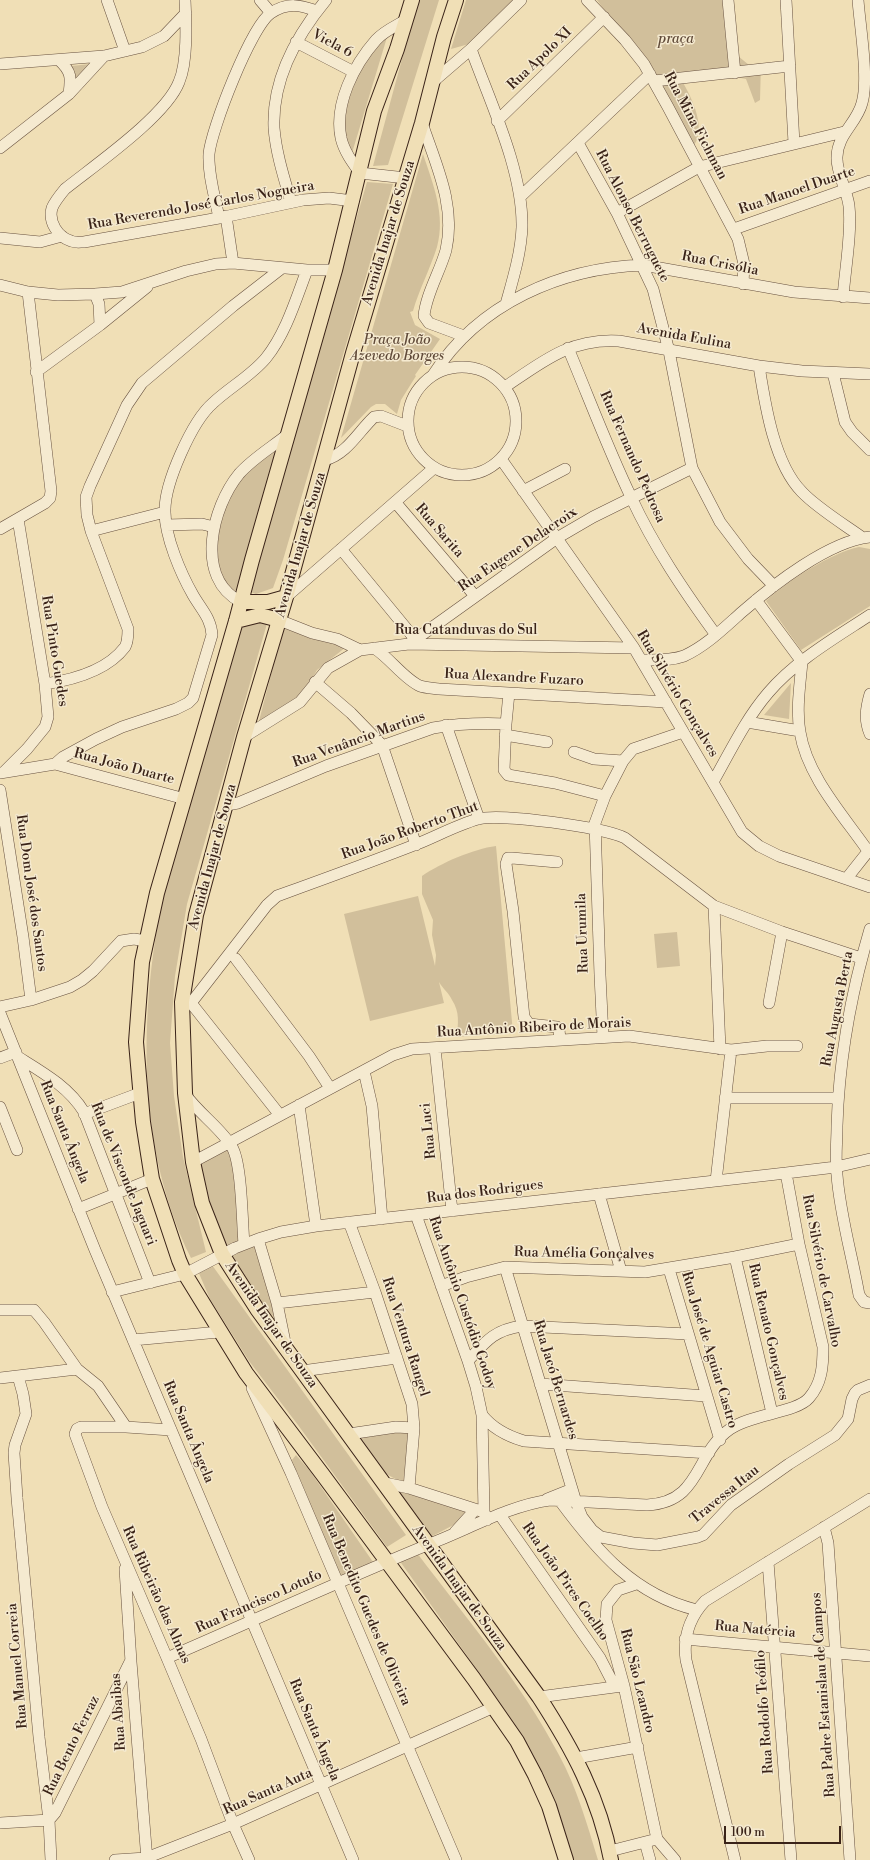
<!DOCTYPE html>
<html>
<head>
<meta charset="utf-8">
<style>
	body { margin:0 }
	#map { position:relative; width:870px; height:1860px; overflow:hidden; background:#f0dfb6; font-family:"Libre Bodoni",serif }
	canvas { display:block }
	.scale { position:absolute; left:724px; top:1826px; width:117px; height:18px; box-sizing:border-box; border:2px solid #3a2318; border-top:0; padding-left:5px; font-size:12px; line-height:14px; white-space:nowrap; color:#3a2318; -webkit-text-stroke:3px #f5ead0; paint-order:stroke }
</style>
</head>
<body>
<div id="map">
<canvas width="870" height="1860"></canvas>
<div class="scale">100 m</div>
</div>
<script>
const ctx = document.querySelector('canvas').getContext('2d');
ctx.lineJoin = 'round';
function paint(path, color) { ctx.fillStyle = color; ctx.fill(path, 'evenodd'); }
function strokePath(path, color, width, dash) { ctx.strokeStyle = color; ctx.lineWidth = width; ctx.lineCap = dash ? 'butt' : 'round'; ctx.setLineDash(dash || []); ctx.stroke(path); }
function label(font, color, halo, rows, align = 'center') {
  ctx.font = font + ' "Libre Bodoni",serif'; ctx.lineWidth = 3; ctx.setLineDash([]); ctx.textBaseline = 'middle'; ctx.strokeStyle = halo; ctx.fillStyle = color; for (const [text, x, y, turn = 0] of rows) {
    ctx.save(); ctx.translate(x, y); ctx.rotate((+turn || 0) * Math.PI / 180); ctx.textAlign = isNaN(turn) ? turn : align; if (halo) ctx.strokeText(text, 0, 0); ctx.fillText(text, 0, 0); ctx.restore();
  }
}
const green = new Path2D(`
	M418 0H439L388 165 373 166Z
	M466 0H516L469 44 451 49Z
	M597 0H728L738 56 749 65 761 63 760 100 755 103 746 79 731 76 682 81C692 98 708 130 692 148L656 83Z
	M388 34 352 153 340 126 357 68Z
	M91 64 74 84 71 66Z
	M423 154C433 184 446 215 437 247 430 269 419 290 413 311L410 312 415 325 440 339 415 375 416 376 401 400 397 414 385 404H376L371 407 341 438Z
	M367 182 393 184 283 560 273 588 256 594 248 591Z
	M287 435 244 592 223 588 212 541 239 474Z
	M859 547 870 549V606L801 650 766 601C786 582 832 552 859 547Z
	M268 620 187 904 175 976 170 1043 174 1096 183 1157 206 1252 191 1258C136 1146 139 1015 163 895 170 858 183 821 193 784 207 731 222 677 237 623Z
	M283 628 335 642 346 647 317 670 300 699 259 721Z
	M791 683 789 719 764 715Z
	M496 846 513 1033 457 1037C458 1023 460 1012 452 1000 449 993 443 989 439 982L444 1003 370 1021 344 914 418 896 435 966 436 955 432 935 433 920 422 894V876C441 863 473 849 496 846Z
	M677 932 680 966 657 968 654 934Z
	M228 1143 233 1149 244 1244 221 1251 193 1162Z
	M253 1243 257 1249 274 1308 275 1317 267 1312 231 1264 232 1256 239 1249Z
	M212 1265 406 1535 387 1547 298 1425 249 1361 210 1299 198 1271Z
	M384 1431 411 1433 403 1483 377 1469 354 1437Z
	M296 1455 310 1471 373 1562 338 1578 305 1491 292 1460Z
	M391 1489 439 1502 470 1513 461 1521 425 1540Z
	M417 1553C466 1618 521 1682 559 1755 577 1788 587 1824 598 1860H572C556 1784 517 1727 473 1664 448 1629 424 1595 399 1560Z`);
const minor = new Path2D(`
	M107 0 125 51
	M185 0C186 22 188 61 179 82 166 116 95 165 65 189 60 195 55 201 52 208 48 222 58 237 71 241 75 243 80 242 84 242L219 218 303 200 329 198 353 201
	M260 0 271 13
	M587 0 625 40 644 64 668 107 738 239 744 264 743 284
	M728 0 735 73
	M786 0 794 143
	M296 42 354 72
	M471 49C490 102 523 170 522 227 521 253 513 279 506 304
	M59 60C72 72 71 78 69 94
	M0 64 104 56 142 47 164 36 186 13
	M435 80 471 49 521 0
	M654 81 790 66
	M497 121 604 17
	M422 123C436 165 456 205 446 250 440 272 426 294 424 316L429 323 464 336
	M578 143 617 213 653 289 669 351 692 468 720 522 748 559 774 586
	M0 148 69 94 104 56
	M406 178 360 173C352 162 344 151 341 138 334 104 354 65 376 40 384 31 396 26 406 20
	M520 197 650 74
	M291 202C284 178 276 153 274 128 272 80 297 35 326 0
	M617 213 699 167 844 132
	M226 216 233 263
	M219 218C215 197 208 175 209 154 211 130 251 26 271 13 288 2 300 5 317 11
	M734 229 870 181
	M0 238 40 242 62 236
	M0 285 28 292 58 295 95 294 122 292 186 271 216 264 233 263 307 270H335
	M95 294 99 304 100 325
	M843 297C845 270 852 232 849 206 847 189 836 172 837 157 837 135 857 123 862 103 869 79 860 27 858 0
	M568 348C589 398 608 449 631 497 654 547 684 591 716 635
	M759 366C765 404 774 464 802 492 817 508 845 525 863 538
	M408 421a54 54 0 1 1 108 0a54 54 0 1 1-108 0Z
	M36 372 100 325 147 287
	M833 373 845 422 852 432 870 450
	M433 375C479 303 561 268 643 265L794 292 870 298
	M505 387C543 361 571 338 619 341L759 366 802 371 870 374
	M501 459 634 648 742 832 759 846 779 856 870 887
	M325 460C347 454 358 432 374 417L381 416 407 426
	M523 491 565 469
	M396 503 475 596
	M167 525 202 524 214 527
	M0 529 45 503 50 498 51 491 28 292
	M91 531 165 512
	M341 549 415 639
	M286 597 434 468
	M756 600 802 662
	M241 602C194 578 212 507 239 474 252 459 272 447 287 435
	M279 620 312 633 337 639 360 650
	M409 644 557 538 593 517 692 468
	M374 648C390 658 404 679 420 686 426 688 433 688 439 689L666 702
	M641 660C655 660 670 661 684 656 706 646 724 628 742 612 773 585 829 541 870 537
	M802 662C800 685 796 710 800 732 807 776 843 815 868 851
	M315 682 351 713 382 745 416 845
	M45 684C72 680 107 671 125 647 128 642 128 635 128 629L91 531 87 515 86 497 90 486 127 405 142 383 233 306 282 268
	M870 694C866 708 864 720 870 734
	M747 722 800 731
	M506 724 509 693
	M446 725 479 819
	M505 735 547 742
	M244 737 300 702 328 668 360 650 409 644 634 648
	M574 752 594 759 623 761
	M55 764 185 799
	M4 772 27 749 45 727 48 717 45 684 18 519
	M0 773 55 764 63 757 96 739 122 727 176 709 188 703 193 698 212 635C211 618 201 609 193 595 181 574 165 537 165 512 164 484 192 421 213 403 230 387 251 376 266 358 286 333 296 299 307 270
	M713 782C730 752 745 720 768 693 795 661 835 638 870 615
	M0 790 23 937 31 1000
	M227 805 238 803 326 766 433 728C456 724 482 723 506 724L504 770 508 775 555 783 605 796
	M557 862 512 858H508L506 864 513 911 524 1017 529 1024 557 1027 559 1029 560 1040
	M847 878 870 849
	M714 906 720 1049
	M870 929C851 993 839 1059 837 1126 837 1142 835 1159 837 1175 840 1215 852 1255 859 1295L864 1302 870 1303
	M236 959 309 1056 330 1088
	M182 1002 191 1003 267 905 277 896C324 879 371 862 417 844 437 836 457 825 478 819 500 813 604 827 625 838L714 906 782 932 861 958
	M191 1003 279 1114
	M769 1003 782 932
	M0 1007 31 1000 70 987 82 980 93 971 121 941 134 939 146 941
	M0 1013 95 1250 353 1860
	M603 1037 600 975 595 823 605 796 623 761 633 749 683 732
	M435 1048 452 1211
	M18 1057C42 1072 69 1087 84 1112L150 1283
	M0 1058 16 1052
	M364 1071 372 1106 382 1219
	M185 1094C198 1113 222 1129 232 1147 242 1164 242 1222 244 1244
	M725 1098H838
	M299 1105 316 1226
	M0 1107 17 1150
	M84 1114 140 1093
	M193 1162 393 1055 412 1049 629 1036 731 1050 767 1046H797
	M716 1181 731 1050
	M599 1194 621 1271
	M78 1209 152 1179
	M416 1215 468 1361 476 1387 482 1415 484 1512 487 1520
	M349 1222 375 1292 412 1404 414 1428 409 1488
	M258 1239 277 1303 286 1347
	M735 1257 772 1413
	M505 1267 576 1502 582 1517 592 1530 601 1537 633 1543 657 1545 698 1537 703 1535 731 1505 789 1464 835 1435 848 1419 852 1399 855 1393 858 1390 870 1385
	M669 1269 720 1440
	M441 1286 466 1277 505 1267 645 1272 735 1257 799 1244
	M112 1292 185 1274 235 1248 258 1239 281 1232 316 1226 786 1173 836 1167 870 1159
	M277 1303 375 1292
	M0 1310H34L44 1322 77 1369
	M133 1340 219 1332
	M468 1361C486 1341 494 1330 522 1326L688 1334
	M302 1371 397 1358
	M18 1376 23 1394 26 1414 15 1445 14 1453 17 1498 39 1737 49 1820 51 1860
	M0 1378 77 1369 98 1386 126 1427
	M540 1384 706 1396
	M252 1388 291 1473 456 1860
	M482 1415C493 1429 507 1436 524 1441L709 1453
	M171 1430 126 1427H81L77 1429 75 1434 102 1507 167 1658 201 1739 233 1824 249 1860
	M349 1434 396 1427 414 1428
	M385 1483 409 1488 484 1512
	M547 1499 572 1489
	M560 1501C597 1551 634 1595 697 1610
	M500 1515 600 1658 615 1687
	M824 1527 828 1543 850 1860
	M455 1532 475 1510
	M768 1562 791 1860
	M125 1569 131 1662 147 1860
	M636 1584 618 1590 607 1604 606 1620 624 1686 657 1839 675 1860
	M685 1639 870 1656
	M167 1658C257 1619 346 1578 437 1541 472 1527 512 1505 550 1500L647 1505C702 1502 694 1454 730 1429 751 1414 796 1413 809 1398 822 1383 823 1366 823 1347L799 1244 786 1173
	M539 1697 622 1686
	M576 1758 638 1747
	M0 1823 49 1820 55 1813 130 1662
	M645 1842 650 1860
	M610 1851 657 1839
	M115 1860 146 1858 233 1824 494 1707
	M735 1860 686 1660C683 1637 689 1618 705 1601L870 1499`);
const major = new Path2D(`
	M412 0 397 49 374 111 335 270 252 560 236 621 157 893 142 962 136 1042 143 1122 152 1179 179 1260 185 1274 246 1373 323 1475 474 1679 517 1741 535 1775 549 1806 566 1860
	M456 0 444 37 422 123 353 353 286 597 244 737 196 915 182 1002 185 1093 193 1162 202 1203 222 1254 257 1309 287 1350 539 1697C572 1748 600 1799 611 1860
	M241 602H268L286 597
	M236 621 260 615 279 620`);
const parkNames = [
	["praça",676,40],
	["Praça João",397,341],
	["Azevedo Borges",397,357]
];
const streetNames = [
	["Viela 6",332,44,28],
	["Rua Apolo XI",540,59,-44],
	["Rua Mina Fichman",695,126,62],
	["Rua Manoel Duarte",797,191,-19],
	["Rua Reverendo José Carlos Nogueira",201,206,-10],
	["Rua Alonso Berruguete",632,216,63],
	["Avenida Inajar de Souza",389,233,-73],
	["Rua Crisólia",720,264,11],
	["Avenida Eulina",684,337,10],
	["Rua Fernando Pedrosa",632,457,66],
	["Rua Sarita",439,531,49],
	["Avenida Inajar de Souza",301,545,-74],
	["Rua Eugene Delacroix",518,550,-34],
	["Rua Catanduvas do Sul",466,631],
	["Rua Pinto Guedes",54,651,81],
	["Rua Alexandre Fuzaro",514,678,3],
	["Rua Silvério Gonçalves",677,694,59],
	["Rua Venâncio Martins",359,740,-20],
	["Rua João Duarte",124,767,15],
	["Rua João Roberto Thut",410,831,-20],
	["Avenida Inajar de Souza",213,857,-75],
	["Rua Dom José dos Santos",31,893,82],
	["Rua Urumila",583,933,-92],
	["Rua Augusta Berta",838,1009,-79],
	["Rua Antônio Ribeiro de Morais",534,1028,-3],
	["Rua Luci",429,1131,-96],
	["Rua Santa Ângela",64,1132,68],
	["Rua de Visconde Jaguari",123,1174,68],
	["Rua dos Rodrigues",485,1192,-7],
	["Rua Amélia Gonçalves",584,1254,1],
	["Rua Silvério de Carvalho",821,1271,79],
	["Rua Antônio Custódio Godoy",462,1303,71],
	["Avenida Inajar de Souza",271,1325,55],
	["Rua Renato Gonçalves",768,1332,77],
	["Rua Ventura Rangel",405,1337,72],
	["Rua José de Aguiar Castro",709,1350,73],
	["Rua Jacó Bernardes",555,1380,73],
	["Rua Santa Ângela",188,1432,67],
	["Travessa Itau",725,1495,-39],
	["Rua João Pires Coelho",565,1582,55],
	["Avenida Inajar de Souza",459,1588,54],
	["Rua Ribeirão das Almas",156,1595,66],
	["Rua Francisco Lotufo",259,1602,-24],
	["Rua Benedito Guedes de Oliveira",366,1610,67],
	["Rua Natércia",755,1630,5],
	["Rua Manuel Correia",18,1666,-95],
	["Rua São Leandro",637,1681,76],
	["Rua Padre Estanislau de Campos",824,1695,-94],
	["Rua Abaibas",119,1712,-94],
	["Rua Rodolfo Teófilo",765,1712,-94],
	["Rua Santa Ângela",314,1730,67],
	["Rua Bento Ferraz",72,1746,-64],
	["Rua Santa Auta",268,1792,-24]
];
paint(green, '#d1bf9b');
strokePath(minor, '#685240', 12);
strokePath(major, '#3a2318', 16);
strokePath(minor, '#f5ead0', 11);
strokePath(major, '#f0dfb6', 14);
label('italic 14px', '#604a39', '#f5ead0', parkNames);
label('14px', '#3a2318', '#f5ead0', streetNames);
</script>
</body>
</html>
